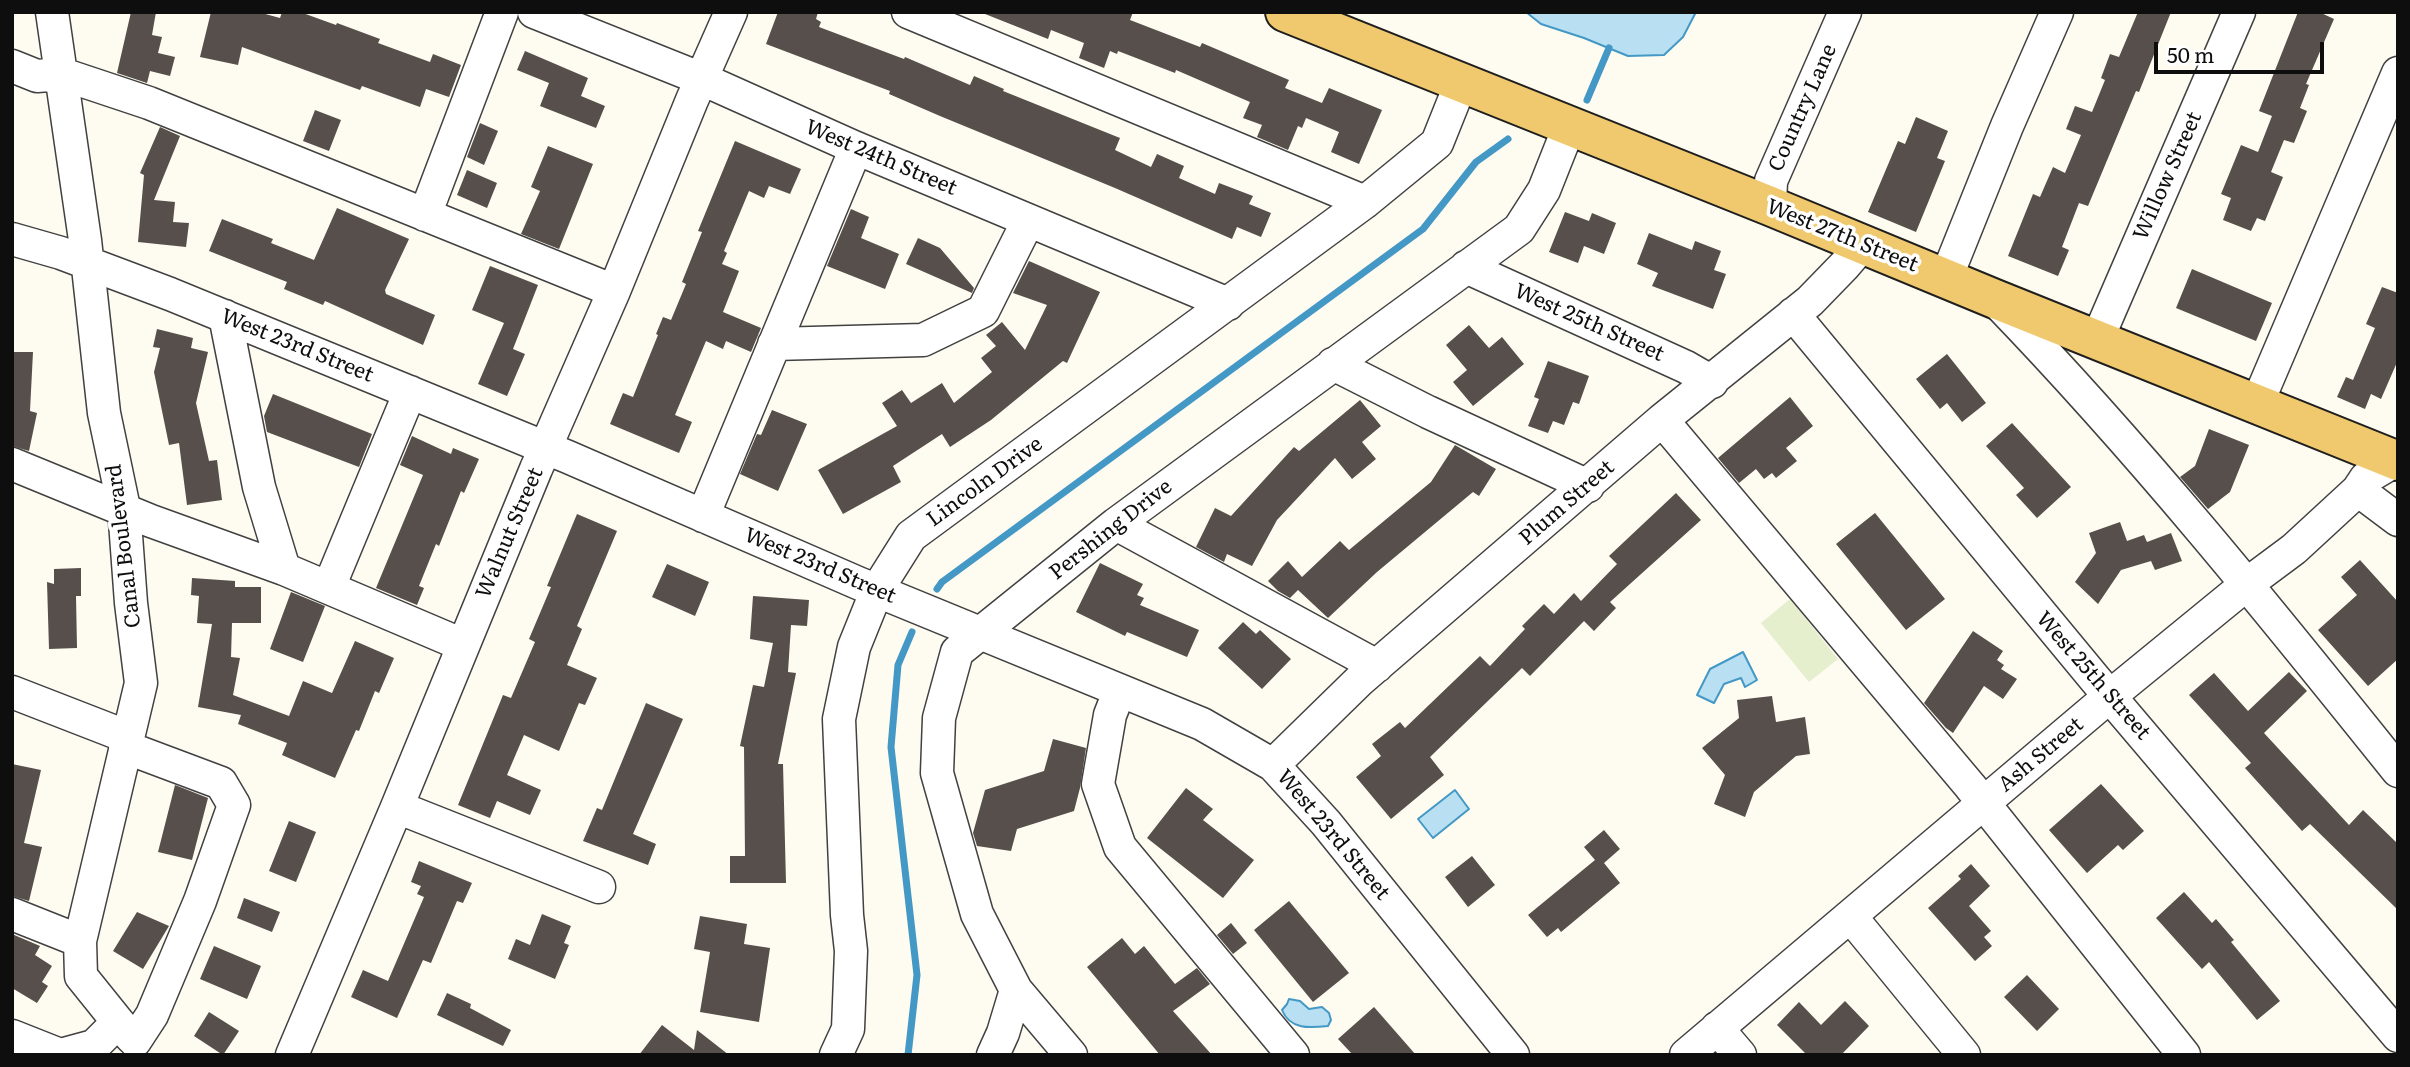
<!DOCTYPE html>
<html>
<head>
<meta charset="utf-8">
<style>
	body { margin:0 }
	#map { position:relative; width:2410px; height:1067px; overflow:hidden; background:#fefbf0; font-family:Literata,serif }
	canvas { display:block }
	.frame { position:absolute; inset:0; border:14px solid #0e0e0e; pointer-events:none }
	.scale { position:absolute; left:2154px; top:42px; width:170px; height:32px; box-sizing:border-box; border:4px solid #0e0e0e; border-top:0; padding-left:9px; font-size:21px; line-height:24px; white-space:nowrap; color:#0e0e0e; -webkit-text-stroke:5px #fff; paint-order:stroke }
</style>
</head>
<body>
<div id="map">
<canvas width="2410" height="1067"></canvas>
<div class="frame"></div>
<div class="scale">50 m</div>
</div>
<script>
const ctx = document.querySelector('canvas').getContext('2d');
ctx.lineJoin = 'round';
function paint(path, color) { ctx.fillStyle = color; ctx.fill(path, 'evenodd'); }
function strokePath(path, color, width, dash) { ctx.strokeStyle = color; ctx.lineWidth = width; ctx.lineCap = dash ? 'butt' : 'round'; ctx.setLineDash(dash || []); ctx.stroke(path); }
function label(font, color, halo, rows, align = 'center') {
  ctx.font = font + ' Literata,serif'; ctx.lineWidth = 7; ctx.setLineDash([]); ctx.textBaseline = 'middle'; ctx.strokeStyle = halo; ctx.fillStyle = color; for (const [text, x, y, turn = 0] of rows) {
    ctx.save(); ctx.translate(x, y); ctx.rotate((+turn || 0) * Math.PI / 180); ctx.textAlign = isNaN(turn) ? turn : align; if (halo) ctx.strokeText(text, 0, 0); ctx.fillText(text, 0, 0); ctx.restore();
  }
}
const pitch = new Path2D(`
	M1790 599 1838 659 1809 682 1761 623Z`);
const water = new Path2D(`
	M1526 12H1696L1683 37 1664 55 1628 56 1584 38 1541 24Z
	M1743 652 1757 680 1745 687 1741 678 1724 684 1714 703 1697 695 1710 669Z
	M1455 790 1469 809 1433 838 1418 819Z
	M1289 999 1300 1001 1309 1009 1322 1007 1329 1013 1331 1020 1328 1026C1310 1028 1290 1030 1282 1010L1287 1004Z`);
const stream = new Path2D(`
	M1587 100 1609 48
	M937 589 942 582 1423 229 1476 162 1508 139
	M908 1055 917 975 891 747 898 665 912 632`);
const building = new Path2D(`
	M131 12H156L152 35 162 37 158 53 175 57 170 76 150 71 147 83 117 73Z
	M211 12H258L280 18 282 12H300L336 25 337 23 380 39 378 43 430 62 433 54 461 65 449 97 426 89 420 107 362 86 360 90 242 47 238 65 200 57Z
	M778 12H818L816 19 821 22 819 27 904 59 905 57 970 85 974 76 1004 89 1003 91 1120 138 1115 150 1151 167 1157 154 1184 166 1179 178 1215 194 1219 183 1253 196 1249 204 1271 213 1261 237 1237 227 1232 239 1115 188 940 116 889 94 890 91 766 44Z
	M980 12H1133L1130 20 1200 47 1202 43 1289 80 1285 88 1322 103 1329 88 1382 110 1359 164 1331 152 1339 132 1306 118 1302 128 1298 126 1288 150 1257 137 1262 125 1243 118 1250 102 1176 70 1175 73 1118 51 1117 54 1110 51 1104 68 1079 58 1084 43 1051 30 1048 39Z
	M2138 12H2171L2139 92 2136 91 2088 206 2079 203 2062 247 2069 250 2058 276 2008 256 2033 194 2040 197 2053 167 2065 173 2081 135 2066 129 2075 106 2092 112 2105 80 2101 78 2110 54 2119 57Z
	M2298 12H2319L2334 19 2306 84 2309 85 2300 108 2307 111 2294 143 2284 140 2271 172 2283 177 2265 221 2257 218 2251 231 2223 220 2231 198 2221 194 2241 145 2258 152 2272 116 2259 111Z
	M525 51 588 78 581 96 605 106 596 128 540 106 549 83 517 70Z
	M315 110 341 120 329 151 303 141Z
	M1916 117 1948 131 1937 158 1945 161 1916 232 1868 212 1898 141 1905 144Z
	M480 123 498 131 484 165 467 157Z
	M160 127 180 136 154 200 175 202 173 222 189 223 186 247 138 242 144 175 140 173Z
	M735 141 801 169 790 194 769 186 764 198 749 191 724 251 727 253 722 264 739 271 723 312 761 328 751 352 726 341 723 349 706 341 675 415 692 422 679 453 610 424 623 393 633 397 658 335 656 334 663 317 671 320 686 284 682 282 702 232 698 231Z
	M548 146 593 164 559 249 521 234 540 191 531 187Z
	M467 170 497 183 487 208 457 195Z
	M337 208 409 239 385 290 386 294 435 315 423 345 325 301 323 305 284 289 287 282 209 251 222 219 273 239 271 243 314 260Z
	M851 209 869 217 861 238 899 254 885 289 827 266Z
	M1565 212 1589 221 1592 213 1616 223 1604 254 1584 246 1578 263 1549 252Z
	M1649 233 1692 250 1695 241 1721 251 1714 270 1726 274 1713 309 1652 286 1658 273 1637 264Z
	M918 238 940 248 974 288 972 293 906 264Z
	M1029 261 1100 292 1067 363 1063 361 991 420 950 447 942 434 893 466 901 482 843 514 818 470 897 426 882 403 902 390 911 403 942 383 954 403 992 372 981 358 996 346 986 335 1002 322 1025 350 1047 305 1013 293Z
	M490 266 538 285 513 349 525 354 507 396 478 384 504 323 472 310Z
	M2192 269 2272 303 2256 341 2176 308Z
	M2382 287 2398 293V360L2381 399 2371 394 2365 409 2337 397 2346 377 2353 380 2375 328 2366 324Z
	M1469 325 1489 348 1502 337 1524 364 1473 406 1453 382 1467 370 1446 345Z
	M157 329 193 338 191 348 208 352 196 403 209 461 217 460 222 500 187 505 179 443 169 445 154 372 160 348 153 347Z
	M12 352H33L30 411 37 413 29 451 12 446Z
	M1947 354 1986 403 1962 422 1947 403 1940 409 1916 379Z
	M1548 361 1589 376 1579 404 1573 402 1564 425 1553 421 1548 433 1528 426 1539 399 1534 397Z
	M273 394 372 434 359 467 267 432 264 416Z
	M1790 397 1813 426 1786 448 1797 461 1776 478 1772 473 1764 479 1756 469 1739 483 1718 458Z
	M1360 400 1381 426 1362 442 1376 459 1352 479 1335 458 1277 520 1252 566 1227 554 1224 562 1196 547 1215 508 1231 516 1294 447 1299 451Z
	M772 410 807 424 778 491 740 474 757 434 761 435Z
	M2012 423 2071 487 2037 518 2016 495 2024 488 1986 446Z
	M2209 429 2249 445 2230 492 2208 509 2180 477 2195 466Z
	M412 436 451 454 453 448 479 459 464 493 461 491 439 546 436 544 419 586 424 588 417 605 376 588 423 475 400 465Z
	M1455 445 1496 469 1479 496 1473 492 1377 572 1328 618 1298 590 1290 598 1278 591 1268 581 1288 561 1302 577 1340 541 1349 550 1431 482Z
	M1676 493 1701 520 1610 602 1616 608 1594 631 1584 621 1530 676 1522 668 1430 757 1444 775 1391 819 1356 777 1381 756 1372 744 1400 722 1405 728 1480 656 1490 666 1525 629 1522 626 1544 604 1554 614 1574 593 1581 601 1617 564 1609 556Z
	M1875 513 1945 599 1906 630 1836 544Z
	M577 514 617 531 577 626 582 629 567 665 597 678 585 705 579 703 559 751 524 735 507 775 541 790 530 815 497 801 490 818 458 805 503 695 511 698 535 642 529 639 551 587 547 586Z
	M2120 522 2127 541 2144 535 2147 542 2171 533 2182 561 2155 570 2151 561 2121 570 2098 604 2075 582 2096 553 2089 533Z
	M2360 560 2398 602V659L2368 686 2318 630 2357 595 2341 577Z
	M1100 563 1143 584 1137 595 1144 598 1140 605 1199 630 1187 657 1127 632 1125 636 1076 612Z
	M667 564 709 582 695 616 652 597Z
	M81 568V596H76L77 648 49 649 47 582 54 584V569Z
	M192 578 235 581V587H261V623H232L231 657 240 658 233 695 289 716 303 681 332 693 355 641 394 658 379 693 375 691 359 731 356 730 335 778 282 755 287 743 238 724 241 715 198 707 212 624 197 623 199 596 191 595Z
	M291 592 325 606 303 662 270 649Z
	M753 596 809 600 807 626 791 625 788 672 796 673 778 764H783L786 883H730V856H745L744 747 740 746 753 685 764 687 773 643 750 639Z
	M1243 622 1256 634 1260 630 1291 659 1262 689 1218 648Z
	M1973 631 2003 651 1997 660 2004 665 2001 669 2017 679 2003 699 1984 686 1953 733 1946 728 1924 703Z
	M2289 672 2307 691 2264 733 2349 825 2363 810 2398 844V910L2310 824 2302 831 2245 768 2251 763 2189 695 2214 673 2248 711Z
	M1772 696 1776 722 1805 717 1810 754 1796 756 1754 792 1745 817 1714 804 1725 775 1702 748 1739 718 1737 700Z
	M646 703 683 719 633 834 656 844 648 865 583 841 597 808 602 810Z
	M1053 739 1086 748 1080 788 1074 811 1017 829 1011 851 977 846 973 833 985 790 1044 771Z
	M12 764 41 770 24 843 42 847 29 901 12 896Z
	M2101 784 2144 831 2123 850 2118 845 2087 873 2049 830Z
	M175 785 208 798 192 860 158 852Z
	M1186 788 1213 809 1203 820 1254 860 1223 898 1147 838Z
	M289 821 316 832 296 882 269 871Z
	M1604 830 1620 849 1604 863 1620 883 1561 932 1558 928 1547 937 1528 915 1595 860 1584 847Z
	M1472 856 1495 885 1468 907 1445 877Z
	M419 861 472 883 463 903 457 901 431 963 423 960 397 1018 351 997 363 970 388 981 424 897 417 894 421 886 411 882Z
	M1971 864 1990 886 1969 906 1991 931 1984 937 1992 946 1975 961 1928 908 1961 879 1958 876Z
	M2184 892 2212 923 2216 919 2234 940 2231 942 2280 1001 2257 1020 2209 962 2202 969 2156 918Z
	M244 898 280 912 272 932 237 918Z
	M1289 901 1349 973 1313 1002 1254 930Z
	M137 912 169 926 143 969 113 951Z
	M542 914 571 926 564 943 569 945 555 979 508 959 516 939 530 945Z
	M700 916 747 924 744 944 770 948 759 1022 700 1012 710 952 694 949Z
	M1231 923 1247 943 1233 954 1217 935Z
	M12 934 40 946 35 955 52 966 42 982 48 986 37 1003 12 988Z
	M1122 938 1135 954 1144 946 1175 984 1197 968 1210 984 1173 1011 1212 1055H1160L1087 967Z
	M214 946 261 966 247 999 200 979Z
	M2027 975 2059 1009 2037 1031 2004 997Z
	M447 993 471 1004 470 1008 511 1030 503 1046 437 1015Z
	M1845 1001 1869 1026 1841 1055H1807L1777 1025 1799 1002 1821 1025Z
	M1374 1007 1416 1055H1353L1338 1039Z
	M209 1012 239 1031 223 1055 194 1036Z
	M662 1025 694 1050 697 1030 729 1055H639Z`);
const minor = new Path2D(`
	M52 12 85 240 104 413 124 508 131 603 141 683 80 941 81 976 118 1022
	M534 12 702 79 856 148 1228 304
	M908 12 1365 202
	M12 66 37 76 62 74 149 103 614 291
	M1770 206 1771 181 1845 12
	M425 215 502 12
	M12 239 61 253 170 294 568 457 858 583 1202 724 1273 765 1326 823 1513 1055
	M1466 267 1686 367 1712 382
	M1946 278 2007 126 2057 12
	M1996 301C2139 449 2269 610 2398 771
	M1793 314 2095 679 2398 1036
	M225 316 259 487 284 569
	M2097 340 2239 12
	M774 344 923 340 983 311 1028 221
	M1333 364 1428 412 1588 486
	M2257 404 2398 73
	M1662 420 1970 786 2184 1055
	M12 464 151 521 284 569 463 645
	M2358 490 2398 520
	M703 516 856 148
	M1116 524 1377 666
	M329 587 410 392
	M12 692 128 737
	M1119 692 1110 715 1098 784 1120 847 1293 1055
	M125 747 221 783 234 805 200 901 152 1015 135 1041
	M1273 765 1360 680 1662 420 1810 301 1844 266 1862 245
	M397 807 599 887
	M12 914 80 941
	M1851 917 1964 1055
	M1717 1028 1740 1055
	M12 1036 60 1055
	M61 1055 94 1046 118 1022 132 1038
	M292 1055 397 807 536 469 614 291 692 100 731 12
	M836 1055 848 1029 851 951 847 915 839 719 854 647 877 590 911 536 1365 202 1437 143 1461 83
	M993 1055 1003 1033 1016 990
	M1071 1055 1016 990 977 914 937 773 939 718 957 652 1116 524 1519 229 1544 190 1569 127
	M1686 1055 2110 696 2247 584 2294 549 2358 490 2366 478 2398 459`);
const major = new Path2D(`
	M1285 12 1770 206 1995 299 2398 461`);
const streetNames = [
	["Country Lane",1803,108,-66],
	["West 24th Street",881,158,23],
	["Willow Street",2168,176,-66],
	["West 27th Street",1842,236,22],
	["West 25th Street",1589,323,24],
	["West 23rd Street",297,346,22],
	["Lincoln Drive",985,482,-36],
	["Plum Street",1567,503,-41],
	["Pershing Drive",1111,530,-38],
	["Walnut Street",510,533,-67],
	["Canal Boulevard",124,546,-97],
	["West 23rd Street",820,566,23],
	["West 25th Street",2093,676,49],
	["Ash Street",2041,755,-40],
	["West 23rd Street",1333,835,50]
];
paint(pitch, '#e5eecd');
paint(water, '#b8e0f2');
strokePath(water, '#4498c5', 2);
strokePath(stream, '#4498c5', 7);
paint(building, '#564f4b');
strokePath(minor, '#414141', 35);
strokePath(major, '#1f1f1f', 42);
strokePath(minor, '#fff', 32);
strokePath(major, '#f0c96f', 38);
label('21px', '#0e0e0e', '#fff', streetNames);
</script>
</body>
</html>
